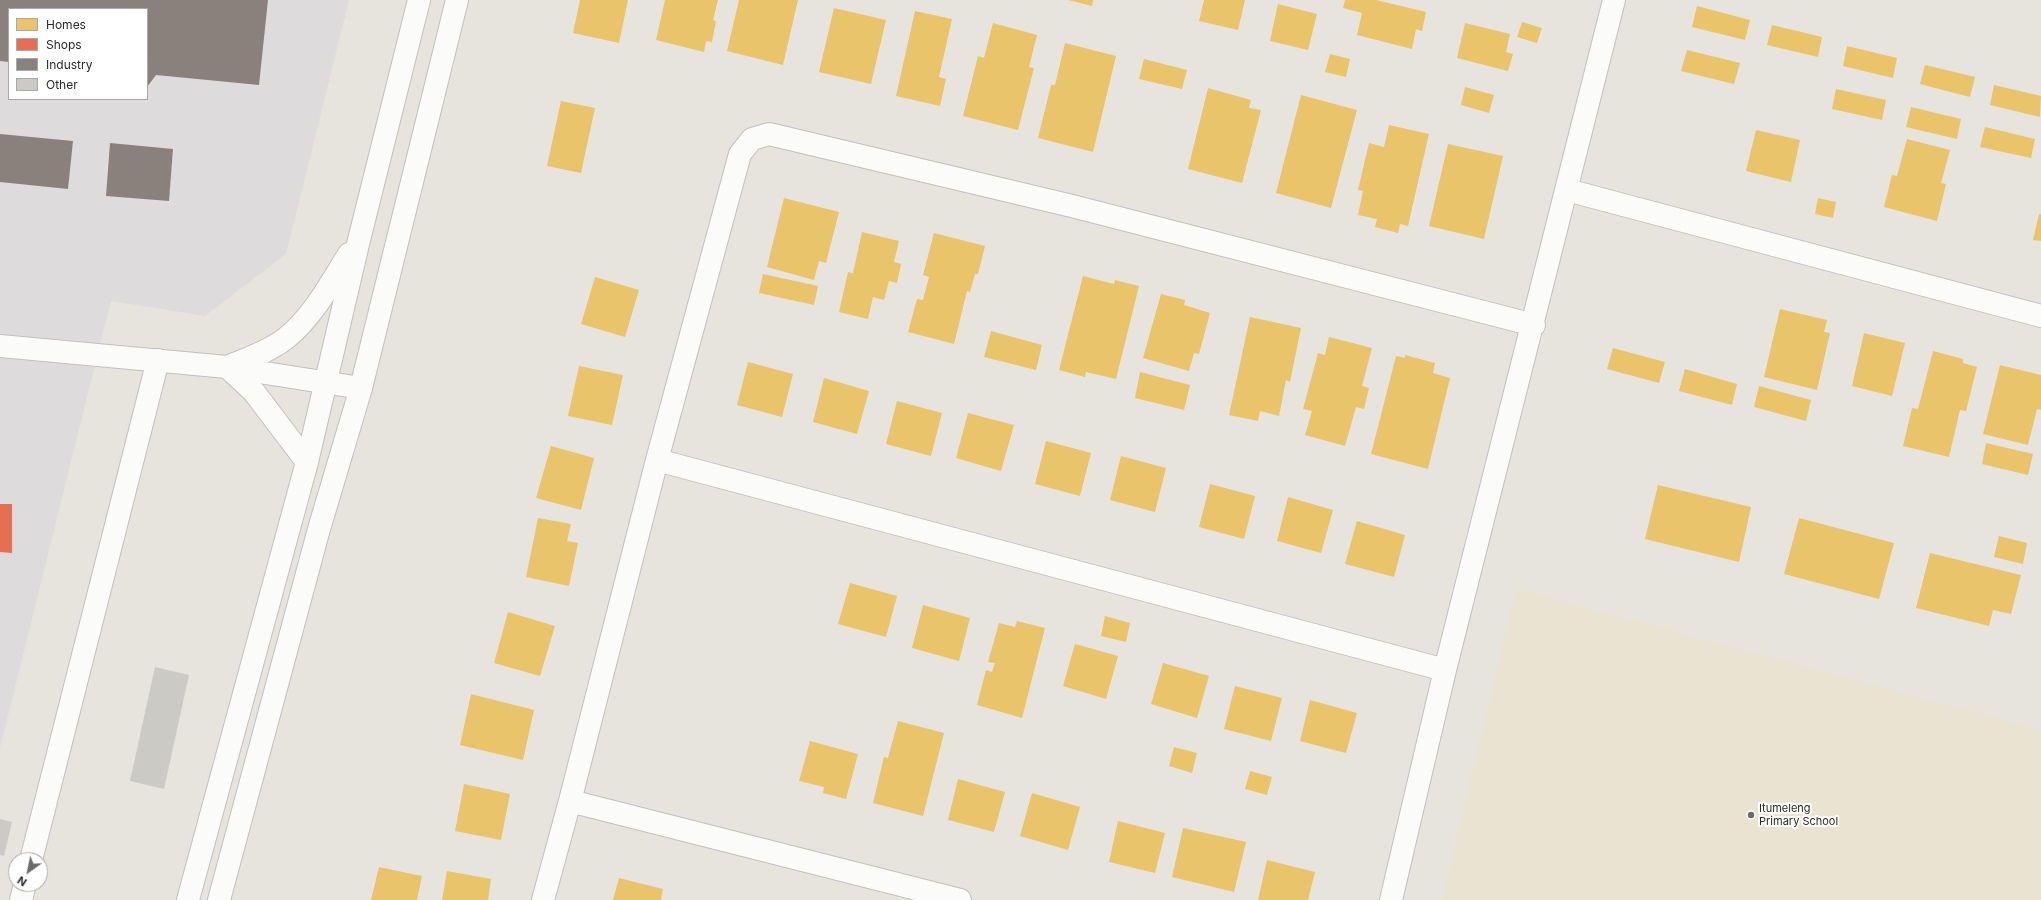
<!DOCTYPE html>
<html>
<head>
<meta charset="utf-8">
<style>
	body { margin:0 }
	#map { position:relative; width:2041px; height:900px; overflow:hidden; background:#e7e4de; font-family:Inter,sans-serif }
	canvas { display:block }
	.legend { position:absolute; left:8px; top:8px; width:140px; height:92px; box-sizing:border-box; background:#fff; border:1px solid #a9a9a9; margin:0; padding:5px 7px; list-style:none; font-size:12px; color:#292929 }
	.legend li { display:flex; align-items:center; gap:8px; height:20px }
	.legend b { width:20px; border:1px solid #a9a9a9 }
	.north { position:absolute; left:8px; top:852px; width:40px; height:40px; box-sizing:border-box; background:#fff; border:1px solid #a9a9a9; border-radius:50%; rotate:213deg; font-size:11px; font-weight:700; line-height:16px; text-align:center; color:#292929 }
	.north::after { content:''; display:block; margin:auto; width:14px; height:18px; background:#6c6a68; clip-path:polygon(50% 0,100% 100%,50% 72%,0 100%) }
</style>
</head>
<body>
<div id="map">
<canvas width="2041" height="900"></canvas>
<ul class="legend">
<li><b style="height:11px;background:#e9c46a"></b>Homes</li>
<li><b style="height:11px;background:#e76f51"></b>Shops</li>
<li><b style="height:11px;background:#8a817c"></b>Industry</li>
<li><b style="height:11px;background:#cccac5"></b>Other</li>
</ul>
<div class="north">N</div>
</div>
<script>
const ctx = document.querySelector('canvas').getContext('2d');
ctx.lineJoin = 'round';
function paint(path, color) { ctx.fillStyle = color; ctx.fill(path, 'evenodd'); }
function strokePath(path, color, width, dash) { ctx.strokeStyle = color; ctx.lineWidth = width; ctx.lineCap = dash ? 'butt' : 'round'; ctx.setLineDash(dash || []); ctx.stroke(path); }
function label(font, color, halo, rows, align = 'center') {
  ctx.font = font + ' Inter,sans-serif'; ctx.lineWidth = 4; ctx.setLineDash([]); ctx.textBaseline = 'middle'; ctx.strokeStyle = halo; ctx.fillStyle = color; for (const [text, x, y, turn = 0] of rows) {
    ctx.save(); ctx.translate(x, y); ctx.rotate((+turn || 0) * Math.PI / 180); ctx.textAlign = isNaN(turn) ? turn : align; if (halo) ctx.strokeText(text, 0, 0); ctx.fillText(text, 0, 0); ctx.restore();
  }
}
const industrial = new Path2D(`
	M0 0H349L286 254 205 316 111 301 0 748ZM9 9H147V99H9Z`);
const education = new Path2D(`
	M1516 589 2041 730V900H1442Z`);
const homes = new Path2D(`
	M580 0H628L619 43 573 33Z
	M665 0H718L713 20 716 21 712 42 706 41 704 52 656 40Z
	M739 0H798L783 65 727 51Z
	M1068 0H1093L1092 6Z
	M1204 0H1245L1238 30 1199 21Z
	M1345 0H1376L1426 12 1422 31 1416 29 1412 49 1357 35 1362 13 1343 8Z
	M1278 4 1317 14 1308 50 1270 41Z
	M1697 6 1750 20 1745 40 1692 27Z
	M834 8 886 20 871 84 819 72Z
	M915 11 952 19 939 77 946 79 940 106 896 96Z
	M1522 22 1542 28 1537 43 1517 37Z
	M993 23 1037 35 1029 67 1034 68 1018 130 963 116 978 56 984 58Z
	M1465 23 1510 34 1506 52 1513 54 1508 71 1457 58Z
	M1772 25 1822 37 1818 57 1767 45Z
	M1065 43 1116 56 1093 152 1038 138 1051 85H1055Z
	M1847 46 1897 58 1893 78 1843 66Z
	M1687 50 1740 63 1734 84 1681 71Z
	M1330 54 1350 59 1346 77 1325 72Z
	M1144 59 1187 70 1182 89 1139 79Z
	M1925 65 1975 77 1970 97 1920 84Z
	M1994 85 2041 96 2040 117 1990 105Z
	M1465 87 1494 95 1489 113 1461 105Z
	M1208 88 1251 100 1249 108 1261 110 1242 183 1188 169Z
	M1836 89 1886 100 1882 120 1832 109Z
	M1301 95 1357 110 1331 208 1276 193Z
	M561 101 595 108 581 173 547 166Z
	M1911 107 1961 119 1957 139 1906 127Z
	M1389 125 1429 134 1408 226 1400 224 1398 233 1375 227 1377 219 1358 215 1363 191 1358 190 1369 143 1384 147Z
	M1985 127 2035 139 2031 158 1980 147Z
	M1756 130 1800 140 1791 182 1746 171Z
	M1907 139 1950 150 1941 183 1946 184 1937 221 1884 207 1892 175 1897 176Z
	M1448 144 1503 156 1484 239 1429 226Z
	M784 198 839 212 826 263 819 261 814 280 767 267Z
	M1818 198 1836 202 1833 218 1815 214Z
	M2039 214H2041V241L2033 240Z
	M862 232 899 241 894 262 901 264 897 283 889 281 884 300 873 297 868 319 839 312 848 272 853 273Z
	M934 233 985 246 978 274H975L970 292 967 291 954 344 908 332 917 299 923 300 929 277 923 275Z
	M763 274 818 286 814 305 759 293Z
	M1083 276 1114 284 1115 280 1139 286 1116 379 1086 372 1085 377 1059 370Z
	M595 277 639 290 625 337 581 324Z
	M1161 294 1185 300 1184 305 1210 313 1199 354 1194 353 1189 371 1143 358Z
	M1780 309 1827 320 1824 332 1830 333 1817 390 1764 377Z
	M1250 317 1301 328 1290 382 1286 380 1279 416 1260 411 1258 421 1229 415Z
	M991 331 1042 345 1036 370 984 357Z
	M1864 333 1905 343 1892 396 1852 386Z
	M1329 337 1372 348 1362 386 1369 388 1364 409 1356 407 1345 446 1305 435 1312 411 1303 409 1318 353 1325 355Z
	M1613 348 1665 362 1659 383 1607 369Z
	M1933 351 1963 359V363L1977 367 1966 411 1960 410 1949 457 1903 446 1912 408 1918 409Z
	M1405 355 1435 363 1433 373 1450 378 1428 469 1371 454 1396 356 1405 358Z
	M748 362 793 374 782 417 737 405Z
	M2000 365 2041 375V410L2037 409 2028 445 1983 434Z
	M579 366 623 375 612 425 568 416Z
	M1685 369 1737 384 1732 405 1679 391Z
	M1140 372 1190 385 1184 410 1135 398Z
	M824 378 869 391 857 434 813 422Z
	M1759 386 1811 400 1806 421 1754 407Z
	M897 401 942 413 931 456 886 444Z
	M968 413 1014 425 1001 471 956 458Z
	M1046 441 1091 453 1080 496 1035 484Z
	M1986 443 2033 454 2028 475 1982 464Z
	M551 446 594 458 581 510 536 498Z
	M1121 456 1166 468 1155 512 1110 500Z
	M1210 484 1255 496 1244 539 1199 527Z
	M1658 485 1751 507 1739 562 1645 539Z
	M1288 497 1333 510 1321 553 1277 541Z
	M538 518 571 524 567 541 578 543 569 586 526 577Z
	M1799 518 1894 543 1879 599 1784 574Z
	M1357 521 1405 535 1394 577 1345 564Z
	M1999 536 2027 543 2023 564 1994 557Z
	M1930 553 2021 575 2011 614 1993 610 1989 626 1916 608Z
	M850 583 897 596 886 637 838 624Z
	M923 605 970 618 959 661 912 648Z
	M508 612 555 626 540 676 494 663Z
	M1105 616 1130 623 1126 642 1101 636Z
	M1017 621 1045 628 1022 718 977 705 986 670 992 672 995 663 988 662 999 623 1015 627Z
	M1075 644 1118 656 1106 699 1063 686Z
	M1163 663 1209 676 1197 718 1151 704Z
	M1235 686 1282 698 1271 741 1224 729Z
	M471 694 534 710 523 760 460 745Z
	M1310 700 1357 713 1346 753 1300 741Z
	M898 721 944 733 923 816 873 803 884 757 888 758Z
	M810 741 858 754 846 799 823 793 824 787 799 781Z
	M1174 747 1197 753 1192 773 1169 766Z
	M1250 771 1272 777 1267 795 1245 789Z
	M958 779 1005 792 994 832 948 820Z
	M464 784 510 794 501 840 455 831Z
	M1032 793 1080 807 1068 850 1020 836Z
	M1118 821 1165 833 1155 873 1109 862Z
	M1183 828 1246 842 1234 892 1172 877Z
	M1267 860 1315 872 1308 900H1258Z
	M379 867 422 876 417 900H371Z
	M447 871 491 879 488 900H442Z
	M619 878 663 889 661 900H613Z`);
const shops = new Path2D(`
	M0 504H12V553L0 552Z`);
const industry = new Path2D(`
	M0 0H268L259 85 156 75 147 87V9H9V62L0 61Z
	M0 134 73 141 68 189 0 182Z
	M110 143 173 149 169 201 106 196Z`);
const building = new Path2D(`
	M155 667 189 675 164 789 130 781Z
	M0 819 12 822 4 856 0 855Z`);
const minor = new Path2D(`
	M1567 190 2041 316
	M0 346 227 367 361 388
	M657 460 1445 670
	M570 801 960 900
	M31 860 158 360
	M21 900 25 884
	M543 900 570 801 657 460 740 154 752 139 769 134 1072 206 1534 325
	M1391 900 1445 670 1614 0`);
const secondary = new Path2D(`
	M307 462 254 392 227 367C246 359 268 352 285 339 313 317 330 284 349 254
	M188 900 307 462 359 240 419 0
	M219 900 319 529 361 388 457 0`);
const markers = [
	[1751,815,4,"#6c6a68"]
];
const poiNames = [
	["Itumeleng",1759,809],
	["Primary School",1759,822]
];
paint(industrial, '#dedbdd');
paint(education, '#eae3d2');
paint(homes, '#e9c46a');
paint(shops, '#e76f51');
paint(industry, '#8a817c');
paint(building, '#cccac5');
strokePath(minor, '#c1c0c0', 24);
strokePath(secondary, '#c1c0c0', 24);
strokePath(minor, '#fbfbfa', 22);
strokePath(secondary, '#fbfbfa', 22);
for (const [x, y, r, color] of markers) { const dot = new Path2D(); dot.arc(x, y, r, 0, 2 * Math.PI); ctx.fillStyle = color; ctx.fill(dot); strokePath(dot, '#fff', 1.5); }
label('11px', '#292929', '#fff', poiNames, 'left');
</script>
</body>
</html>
